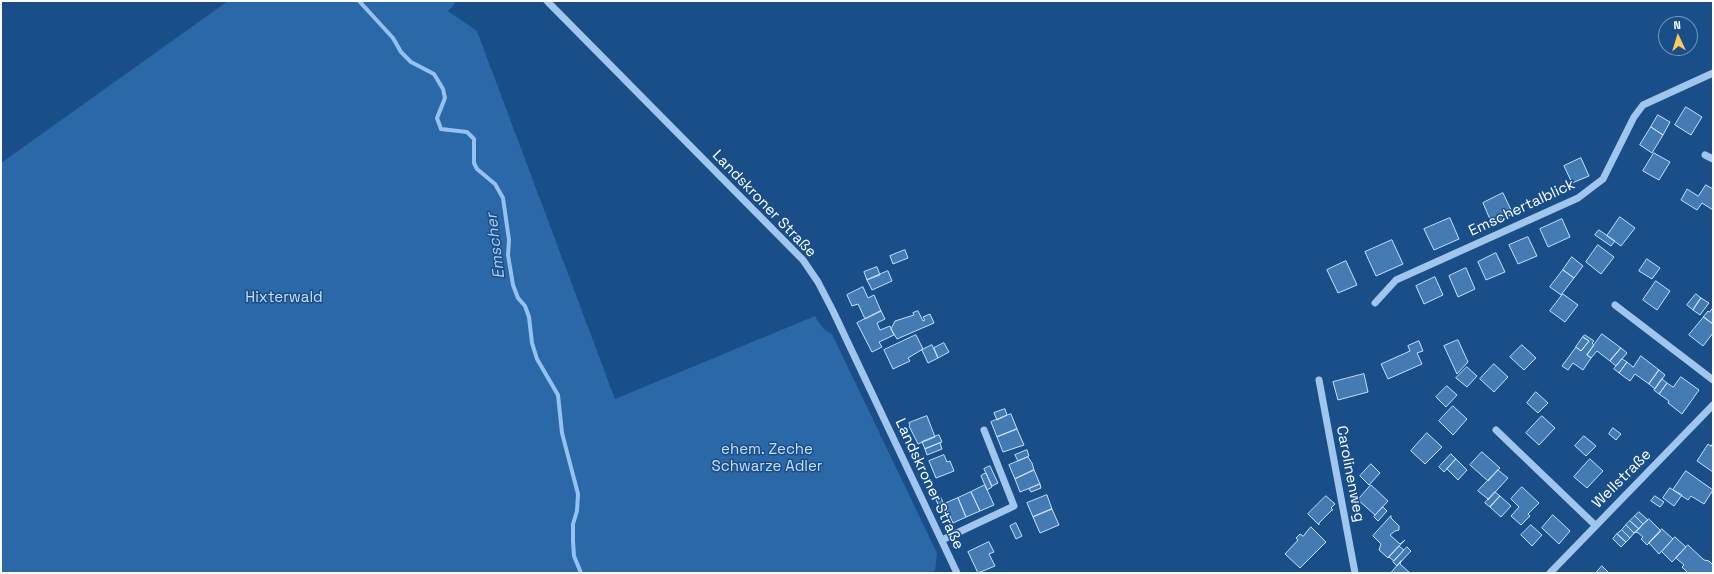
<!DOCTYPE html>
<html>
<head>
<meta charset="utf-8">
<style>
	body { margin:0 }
	#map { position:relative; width:1714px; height:574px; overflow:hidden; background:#194e88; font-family:"Space Grotesk",sans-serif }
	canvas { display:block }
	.frame { position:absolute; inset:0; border:2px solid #fff; pointer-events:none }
	.north { position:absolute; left:1658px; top:16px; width:40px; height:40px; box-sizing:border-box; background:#194e88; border:1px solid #7595b8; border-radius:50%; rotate:356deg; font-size:11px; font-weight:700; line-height:16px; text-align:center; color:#fff }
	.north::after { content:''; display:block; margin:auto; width:14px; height:18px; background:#ffca5d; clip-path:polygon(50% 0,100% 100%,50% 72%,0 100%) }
</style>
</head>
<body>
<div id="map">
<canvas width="1714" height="574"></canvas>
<div class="frame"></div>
<div class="north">N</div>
</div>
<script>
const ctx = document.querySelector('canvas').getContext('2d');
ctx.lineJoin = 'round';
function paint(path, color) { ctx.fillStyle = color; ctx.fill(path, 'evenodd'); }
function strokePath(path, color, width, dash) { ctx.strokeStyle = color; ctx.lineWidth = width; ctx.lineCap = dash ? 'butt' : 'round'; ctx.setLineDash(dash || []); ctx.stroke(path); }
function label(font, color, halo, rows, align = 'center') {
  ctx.font = font + ' "Space Grotesk",sans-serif'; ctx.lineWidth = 3; ctx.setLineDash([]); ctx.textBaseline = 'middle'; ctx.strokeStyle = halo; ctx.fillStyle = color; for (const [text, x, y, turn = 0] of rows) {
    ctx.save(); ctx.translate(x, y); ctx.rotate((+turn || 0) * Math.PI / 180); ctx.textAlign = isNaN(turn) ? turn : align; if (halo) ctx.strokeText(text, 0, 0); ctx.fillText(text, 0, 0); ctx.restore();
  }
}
const green = new Path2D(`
	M228 1H457L448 11 477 31 615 399 815 316C820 325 823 330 832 334L937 553 935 571 931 573H1V163Z`);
const stream = new Path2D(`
	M359 1 393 38 401 52 411 62 434 74 443 89 445 98 437 118 441 129 467 132 474 139V163L477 169 495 184 503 198 509 240 508 255 513 285 518 298 525 306 529 317 532 343 537 359 558 395 562 433 578 494 577 511 573 524V541L574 556 581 573`);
const building = new Path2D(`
	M1686 107 1702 117 1691 135 1675 125Z
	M1658 115 1670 122 1663 135 1651 127Z
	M1651 127 1663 135 1652 153 1640 145Z
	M1654 153 1670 162 1659 180 1643 171Z
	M1581 158 1589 176 1572 183 1564 166Z
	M1706 185 1713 189V210L1702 203 1697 210 1681 200 1687 189 1698 196Z
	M1503 193 1513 214 1492 224 1483 203Z
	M1620 217 1635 228 1621 246 1607 236Z
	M1450 218 1459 239 1434 250 1424 229Z
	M1562 219 1570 237 1548 247 1540 229Z
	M1599 230 1615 241 1611 246 1595 235Z
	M1528 237 1537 256 1518 264 1509 245Z
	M1392 240 1403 264 1376 276 1365 252Z
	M1598 245 1614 257 1601 274 1586 262Z
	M905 250 908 258 893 264 890 256Z
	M1496 253 1505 272 1486 280 1478 262Z
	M1572 257 1583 266 1574 278 1563 270Z
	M1647 259 1660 268 1652 279 1639 271Z
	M1346 261 1357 285 1338 293 1327 270Z
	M877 267 880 275 867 280 864 272Z
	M1466 268 1475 289 1458 297 1449 276Z
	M1563 270 1574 278 1561 295 1550 287Z
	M888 271 892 281 872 290 867 280Z
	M1435 277 1443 295 1424 304 1416 286Z
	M1656 281 1670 291 1657 310 1643 300Z
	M863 287 868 298 874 295 881 311 865 319 858 304 852 306 847 295Z
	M1563 294 1578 305 1565 322 1550 311Z
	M1696 294 1701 298 1693 310 1687 305Z
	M1701 298 1709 303 1700 315 1693 310Z
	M1713 308V324L1703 317 1708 311 1709 312Z
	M881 311 885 319 877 323 880 330 890 326 894 335 879 342 882 347 872 352 857 323Z
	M918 311 923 321 925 320 923 317 930 314 934 323 897 339 891 329 895 321 914 315 913 313Z
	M1704 317 1713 324V333L1703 346 1689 335Z
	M1602 334 1621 348 1610 361 1597 351 1591 358 1587 355Z
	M916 335 923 349 908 358 910 361 893 369 884 350Z
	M1585 335 1594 341 1592 343 1594 345 1587 355 1591 358 1583 370 1573 363 1568 370 1562 366 1576 347 1581 351 1589 341 1583 337Z
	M1583 337 1589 341 1581 351 1576 347Z
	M1458 340 1468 362 1457 374 1444 346Z
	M1419 341 1423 351 1417 353 1422 364 1388 379 1381 364 1410 351 1408 346Z
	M944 343 949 352 938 358 934 348Z
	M932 345 938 358 928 363 922 350Z
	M1522 345 1536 358 1524 370 1510 357Z
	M1621 348 1627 353 1616 366 1610 361Z
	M1641 356 1659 370 1649 384 1635 374 1630 381 1619 373 1627 362 1633 367Z
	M1622 359 1627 362 1619 373 1614 369Z
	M1494 364 1508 377 1494 392 1480 379Z
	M1467 367 1477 376 1467 387 1456 378Z
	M1659 370 1665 375 1655 389 1649 384Z
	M1364 374 1368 392 1338 400 1333 382Z
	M1681 377 1699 390 1682 414 1668 403 1669 401 1659 394 1667 383 1673 387Z
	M1662 379 1667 383 1659 394 1654 390Z
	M1447 386 1457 395 1446 407 1436 397Z
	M1536 392 1548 403 1538 413 1527 403Z
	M1453 406 1467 419 1453 435 1439 421Z
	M1005 409 1007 415 997 420 994 413Z
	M1011 414 1017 429 997 437 991 422Z
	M927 416 935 437 918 444 909 426 910 425 909 423Z
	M1542 416 1555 428 1539 445 1526 433Z
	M1613 428 1621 434 1616 440 1609 434Z
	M1017 429 1024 445 1003 452 997 437Z
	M1427 433 1442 447 1425 464 1411 451Z
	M939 435 942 442 925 449 922 442Z
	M1584 436 1596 446 1586 456 1575 446Z
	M940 443 942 449 927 455 925 449Z
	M1713 443V472L1697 461 1708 444 1711 446Z
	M1027 450 1029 456 1018 461 1015 455Z
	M1482 452 1500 468 1488 481 1470 465Z
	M1451 454 1456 459 1444 472 1439 467Z
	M944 455 947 462 950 461 954 471 936 478 929 461Z
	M1028 457 1032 463 1034 470 1015 479 1009 465Z
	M1456 459 1467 470 1458 480 1447 469Z
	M1590 459 1603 471 1587 488 1574 477Z
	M1371 464 1380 473 1369 485 1360 476Z
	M990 466 998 483 992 486 984 469Z
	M1034 470 1040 484 1020 492 1015 479Z
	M1498 470 1508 478 1488 500V499L1478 491Z
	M1686 471 1713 490 1704 504 1691 496 1688 500 1673 490Z
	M986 473 992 487 987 490 981 476Z
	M1040 484 1041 488 1031 492 1029 489Z
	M985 485 994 505 980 511 971 492Z
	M1371 485 1388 501 1375 515 1358 500Z
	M1522 487 1539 503 1528 514 1530 516 1521 525 1511 516 1519 507 1511 499Z
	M1670 488 1682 495 1674 506 1663 498Z
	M971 492 980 511 966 517 958 498Z
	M1495 492 1500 496 1490 507 1485 503Z
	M1047 495 1052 509 1033 517 1027 503Z
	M1326 496 1335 504 1331 508 1333 510H1332L1319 523V525L1308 514Z
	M1500 496 1511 506 1501 517 1490 507Z
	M1655 496 1664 502 1660 507 1651 501Z
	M941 498 947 511 942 513 936 500Z
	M958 498 966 517 953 523 944 504Z
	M1383 507 1387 511 1378 521 1374 517Z
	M1052 509 1059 525 1040 533 1033 517Z
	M1639 512 1648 520 1643 524 1635 516Z
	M1553 515 1570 531 1559 544 1542 528Z
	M1391 516V518L1399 526V530L1395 531 1390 535 1400 544 1405 540 1388 558 1379 550 1381 544 1373 536Z
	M1635 516 1643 524 1639 529 1630 521Z
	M1649 519 1661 531 1647 545 1641 539 1643 537 1637 532 1634 533Z
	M1630 521 1639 529 1634 533 1626 525Z
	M1016 523 1022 536 1016 539 1010 526Z
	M1531 525 1542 535 1532 546 1521 535Z
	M1626 525 1634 533 1630 538 1622 530Z
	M1311 527 1326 542 1300 568 1285 554 1298 540 1296 538 1300 534 1303 536Z
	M1662 529 1673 539 1659 554 1649 543Z
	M1622 530 1630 538 1626 542 1617 534Z
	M1617 534 1626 542 1621 547 1613 539Z
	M1675 537 1686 547 1672 562 1662 552Z
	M989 542 994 552 989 554 995 566 978 573 968 552Z
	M1688 545 1704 560 1709 561 1713 565V573H1688L1682 567 1684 565 1676 558Z
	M1399 546 1404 550 1394 561 1389 557Z
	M1407 547 1411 551 1397 566 1393 562Z
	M1401 561 1400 564 1410 573H1391Z
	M1602 566 1609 573H1596Z`);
const minor = new Path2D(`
	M547 1 803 260 818 282 833 311 957 573
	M1705 155 1713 159
	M1375 303 1396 280 1578 198 1603 179 1634 117 1643 105 1713 73
	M1615 305 1713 380
	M1319 380 1355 573
	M1496 430 1595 525
	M942 540 1014 506 984 430
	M1550 573 1713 405`);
const streetNames = [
	["Landskroner Straße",764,204,46],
	["Emschertalblick",1522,208,-25],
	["Carolinenweg",1350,474,79],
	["Wellstraße",1622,479,-45],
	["Landskroner Straße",929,484,65]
];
const parkNames = [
	["Hixterwald",284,298],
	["ehem. Zeche",767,450],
	["Schwarze Adler",767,467]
];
const waterNames = [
	["Emscher",496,246,-97]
];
paint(green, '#2b68a7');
strokePath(stream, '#93c2f0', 4);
paint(building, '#457bb3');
strokePath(building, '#c6e0fa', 1);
strokePath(minor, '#a1c6ed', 7);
label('15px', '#fff', '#194e88', streetNames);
label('15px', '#c6e0fa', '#194e88', parkNames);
label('italic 16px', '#acd0f4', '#194e88', waterNames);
</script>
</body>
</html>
